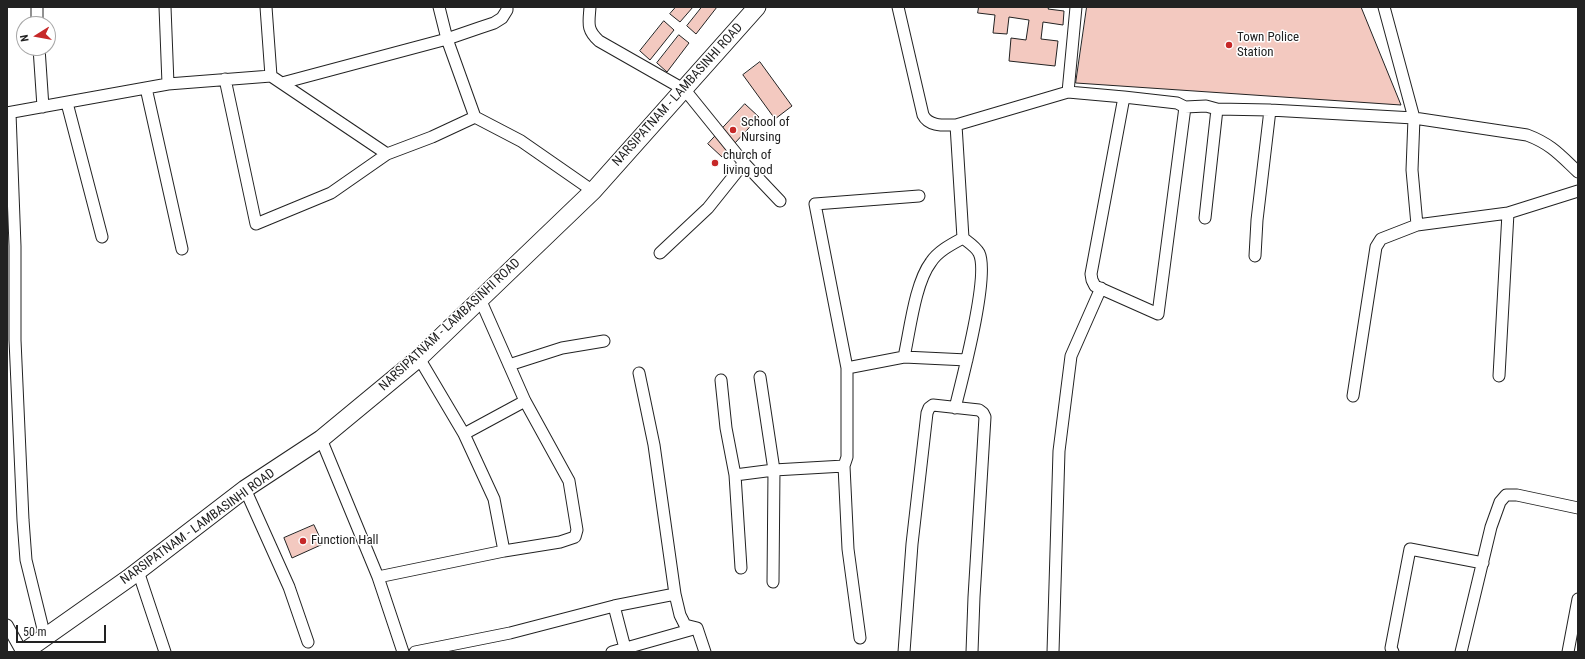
<!DOCTYPE html>
<html>
<head>
<meta charset="utf-8">
<style>
	body { margin:0 }
	#map { position:relative; width:1585px; height:659px; overflow:hidden; background:#fff; font-family:"Roboto Condensed",sans-serif }
	canvas { display:block }
	.frame { position:absolute; inset:0; border:8px solid #222; pointer-events:none }
	.north { position:absolute; left:16px; top:16px; width:40px; height:40px; box-sizing:border-box; background:#fff; border:1px solid #a7a7a7; border-radius:50%; rotate:259deg; font-size:11px; font-weight:700; line-height:16px; text-align:center; color:#222 }
	.north::after { content:''; display:block; margin:auto; width:14px; height:18px; background:#c62828; clip-path:polygon(50% 0,100% 100%,50% 72%,0 100%) }
	.scale { position:absolute; left:16px; top:625px; width:90px; height:18px; box-sizing:border-box; border:2px solid #222; border-top:0; padding-left:5px; font-size:12px; line-height:14px; white-space:nowrap; color:#222; -webkit-text-stroke:3px #fff; paint-order:stroke }
</style>
</head>
<body>
<div id="map">
<canvas width="1585" height="659"></canvas>
<div class="frame"></div>
<div class="north">N</div>
<div class="scale">50 m</div>
</div>
<script>
const ctx = document.querySelector('canvas').getContext('2d');
ctx.lineJoin = 'round';
function paint(path, color) { ctx.fillStyle = color; ctx.fill(path, 'evenodd'); }
function strokePath(path, color, width, dash) { ctx.strokeStyle = color; ctx.lineWidth = width; ctx.lineCap = dash ? 'butt' : 'round'; ctx.setLineDash(dash || []); ctx.stroke(path); }
function label(font, color, halo, rows, align = 'center') {
  ctx.font = font + ' "Roboto Condensed",sans-serif'; ctx.lineWidth = 3; ctx.setLineDash([]); ctx.textBaseline = 'middle'; ctx.strokeStyle = halo; ctx.fillStyle = color; for (const [text, x, y, turn = 0] of rows) {
    ctx.save(); ctx.translate(x, y); ctx.rotate((+turn || 0) * Math.PI / 180); ctx.textAlign = isNaN(turn) ? turn : align; if (halo) ctx.strokeText(text, 0, 0); ctx.fillText(text, 0, 0); ctx.restore();
  }
}
const building = new Path2D(`
	M676 7H693L680 22 670 14Z
	M702 7H717L696 34 687 26Z
	M979 7H1049L1048 9 1064 11 1063 25 1043 22 1041 39 1058 41 1055 66 1009 61 1011 38 1026 40 1029 20 1009 17 1007 34 993 33 995 15 978 13Z
	M1087 7H1361L1401 105 1076 83Z
	M664 21 674 30 650 60 640 51Z
	M679 35 689 43 667 72 657 63Z
	M760 62 792 106 775 119 743 75Z
	M745 104 759 117 722 157 708 144Z
	M314 525 323 544 292 558 284 538Z`);
const minor = new Path2D(`
	M165 7 168 84
	M266 7 271 76
	M439 7 447 39 475 117
	M590 7C589 23 586 29 599 41L685 90 744 163 780 201
	M898 7 923 115C929 127 945 125 956 125L963 238C968 242 976 247 979 253 990 275 962 380 955 408
	M1384 7 1414 118 1412 170 1417 225
	M37 24V7
	M39 48 43 107
	M225 79 256 224 331 193 387 154
	M282 83 447 39 479 28 494 23 502 18 507 10V7
	M146 88 182 249
	M1068 92 1076 7
	M1124 97 1177 103 1185 107 1206 106 1217 109 1270 110 1414 118 1527 135C1551 144 1560 155 1578 172
	M67 103 102 237
	M7 113 168 84 271 76 387 154 432 137 475 117 521 141 593 191
	M10 113 15 246V340L23 520 26 560 45 637
	M956 125 1068 92 1124 97 1091 274 1092 280 1095 286 1158 314 1185 107
	M1205 218 1217 109
	M660 253 708 208 744 163
	M1255 256 1257 220 1270 110
	M904 357C910 330 915 283 931 262 938 251 952 244 963 238
	M419 358 464 434 494 499 504 551
	M509 365 562 348 604 341
	M847 368 904 357 967 360
	M639 373 654 445 675 594 680 615 685 625 697 628
	M1499 376 1508 213
	M760 377 774 470 773 582
	M721 380 726 428 735 475 741 568
	M1353 396 1376 247 1381 239 1417 225 1508 213 1578 191
	M464 434 525 401
	M321 439 378 577 403 652
	M735 475 774 470 844 466
	M245 489 289 587 308 642
	M138 571 165 652
	M378 577 504 551 560 542 575 537 577 530 569 481 525 401 480 299
	M614 606 626 652
	M7 625 22 652
	M860 638 848 549 844 466 847 457V368L815 204 919 196
	M415 652 510 633 614 606 675 594
	M612 652 697 628 705 652
	M904 652 912 544 927 413 929 408 933 405 979 410 983 413 985 417 974 597 972 652
	M1053 652 1059 451 1071 356 1101 288
	M1393 652 1391 648 1410 549 1483 563
	M1461 652 1491 527 1500 502 1506 495H1517L1578 508
	M1568 652 1578 599`);
const primary = new Path2D(`
	M24 652 129 578 245 489 321 439 419 358 593 191 757 7`);
const markers = [
	[1229,45,4,"#c62828"],
	[733,130,4,"#c62828"],
	[715,163,4,"#c62828"],
	[303,541,4,"#c62828"]
];
const poiNames = [
	["Town Police",1237,38],
	["Station",1237,53],
	["School of",741,123],
	["Nursing",741,138],
	["church of",723,156],
	["living god",723,171],
	["Function Hall",311,541]
];
const streetNames = [
	["NARSIPATNAM - LAMBASINHI ROAD",678,95,-48],
	["NARSIPATNAM - LAMBASINHI ROAD",450,325,-43],
	["NARSIPATNAM - LAMBASINHI ROAD",198,527,-36]
];
paint(building, '#f3c9c0');
strokePath(building, '#222', 1);
strokePath(minor, '#222', 13);
strokePath(primary, '#222', 19);
strokePath(minor, '#fff', 11);
strokePath(primary, '#fff', 17);
for (const [x, y, r, color] of markers) { const dot = new Path2D(); dot.arc(x, y, r, 0, 2 * Math.PI); ctx.fillStyle = color; ctx.fill(dot); strokePath(dot, '#fff', 1.5); }
label('13px', '#222', '#fff', poiNames, 'left');
label('13px', '#222', '#fff', streetNames);
</script>
</body>
</html>
